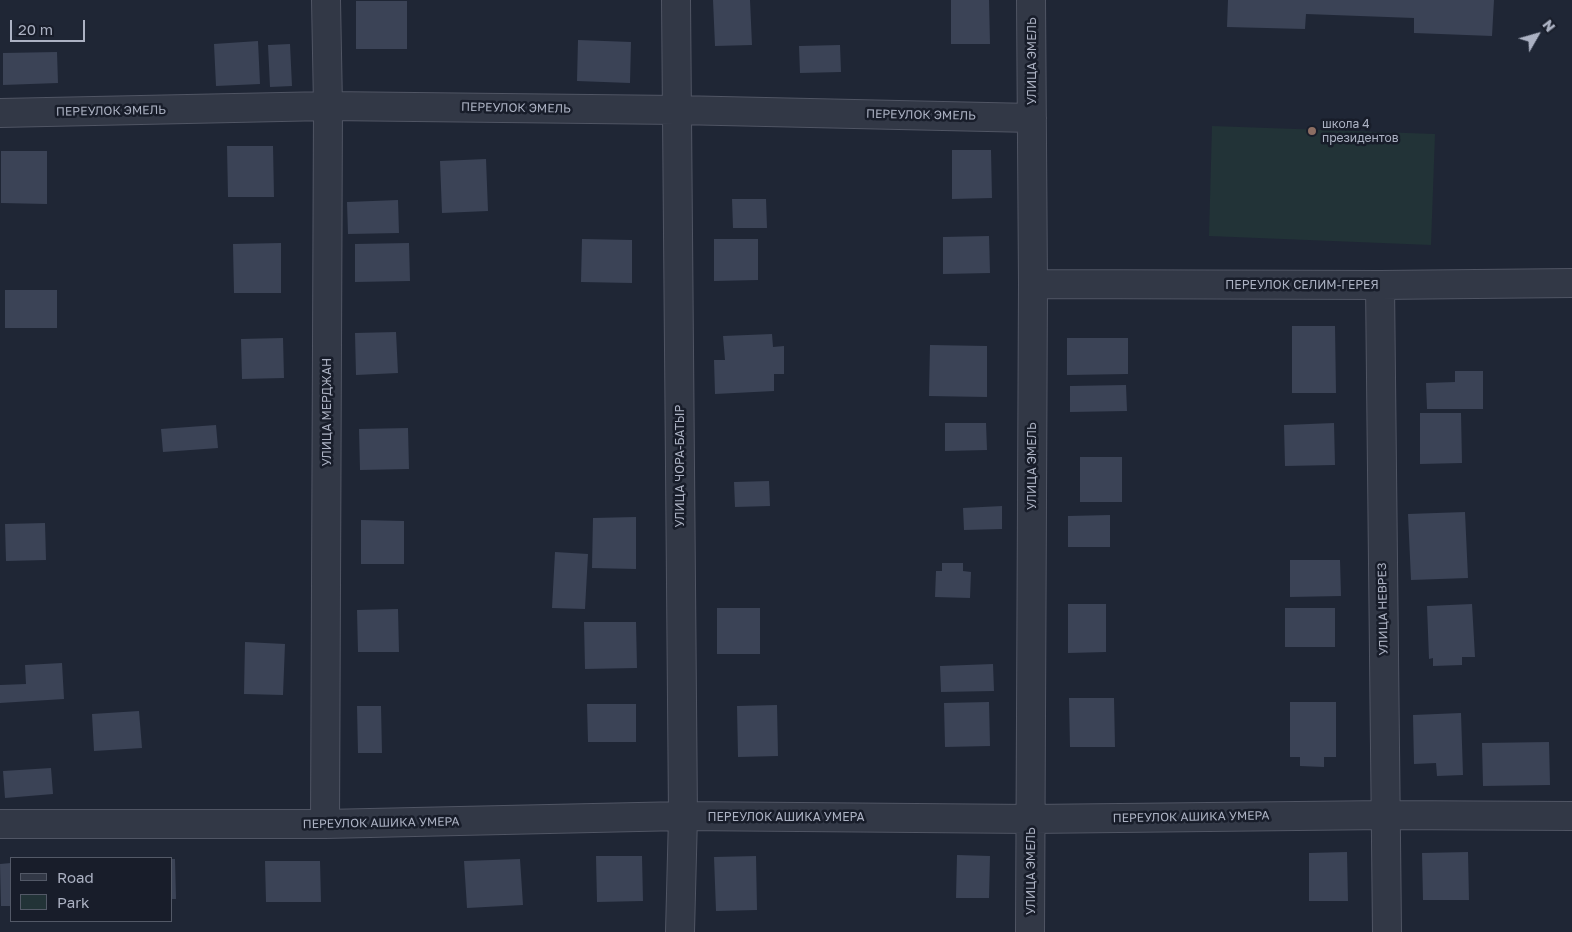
<!DOCTYPE html>
<html>
<head>
<meta charset="utf-8">
<style>
	body { margin:0 }
	#map { position:relative; width:1572px; height:932px; overflow:hidden; background:#1f2635; font-family:"Golos Text",sans-serif }
	canvas { display:block }
	.legend { position:absolute; left:10px; top:857px; width:162px; height:65px; box-sizing:border-box; background:#181d2a; border:1px solid #535967; margin:0; padding:6px 9px; list-style:none; font-size:15px; color:#acb2c3 }
	.legend li { display:flex; align-items:center; gap:10px; height:25px }
	.legend b { width:25px; border:1px solid #535967 }
	.north { position:absolute; left:1512px; top:10px; width:50px; height:50px; -webkit-text-stroke:4px #181d2a; paint-order:stroke; rotate:52deg; font-size:14px; font-weight:700; line-height:20px; text-align:center; color:#acb2c3 }
	.north::after { content:''; display:block; margin:auto; width:18px; height:22px; background:#acb2c3; clip-path:polygon(50% 0,100% 100%,50% 72%,0 100%) }
	.scale { position:absolute; left:10px; top:20px; width:75px; height:22px; box-sizing:border-box; border:2px solid #acb2c3; border-top:0; padding-left:6px; font-size:15px; line-height:18px; white-space:nowrap; color:#acb2c3; -webkit-text-stroke:4px #181d2a; paint-order:stroke }
</style>
</head>
<body>
<div id="map">
<canvas width="1572" height="932"></canvas>
<ul class="legend">
<li><b style="height:6px;background:#323846"></b>Road</li>
<li><b style="height:14px;background:#223337"></b>Park</li>
</ul>
<div class="north">N</div>
<div class="scale">20 m</div>
</div>
<script>
const ctx = document.querySelector('canvas').getContext('2d');
ctx.lineJoin = 'round';
function paint(path, color) { ctx.fillStyle = color; ctx.fill(path, 'evenodd'); }
function strokePath(path, color, width, dash) { ctx.strokeStyle = color; ctx.lineWidth = width; ctx.lineCap = dash ? 'butt' : 'round'; ctx.setLineDash(dash || []); ctx.stroke(path); }
function label(font, color, halo, rows, align = 'center') {
  ctx.font = font + ' "Golos Text",sans-serif'; ctx.lineWidth = 5; ctx.setLineDash([]); ctx.textBaseline = 'middle'; ctx.strokeStyle = halo; ctx.fillStyle = color; for (const [text, x, y, turn = 0] of rows) {
    ctx.save(); ctx.translate(x, y); ctx.rotate((+turn || 0) * Math.PI / 180); ctx.textAlign = isNaN(turn) ? turn : align; if (halo) ctx.strokeText(text, 0, 0); ctx.fillText(text, 0, 0); ctx.restore();
  }
}
const green = new Path2D(`
	M1212 126 1435 134 1431 245 1209 236Z`);
const building = new Path2D(`
	M713 0H750L752 45 715 46Z
	M951 0H989L990 44H951Z
	M1228 0H1494L1492 36 1414 33V18L1306 14 1305 29 1227 27Z
	M356 1H407V49H356Z
	M578 40 631 42 630 83 577 81Z
	M258 41 260 84 216 86 214 44Z
	M290 44 292 86 270 87 268 45Z
	M840 45 841 72 800 73 799 46Z
	M57 52 58 83 3 85V53Z
	M227 146H273L274 197H228Z
	M952 150H991L992 198 952 199Z
	M1 151H47V204L1 203Z
	M486 159 488 211 442 213 440 161Z
	M732 199H766L767 228H733Z
	M398 200 399 233 348 234 347 202Z
	M989 236 990 273 943 274V237Z
	M582 239 632 240V283L581 282Z
	M714 239H758V280L714 281Z
	M281 243V293H234L233 244Z
	M409 243 410 281 355 282V244Z
	M5 290H57V328H5Z
	M1292 326H1335L1336 393H1292Z
	M396 332 398 373 356 375 355 333Z
	M772 334 773 347 784 346V374H774V391L715 394 714 360H725L723 336Z
	M283 338 284 378 242 379 241 339Z
	M1067 338H1128V374L1067 375Z
	M930 345 987 346V397L929 396Z
	M1455 371H1483V409H1427L1426 383 1455 382Z
	M1126 385 1127 411 1070 412V386Z
	M1420 413H1461L1462 463 1420 464Z
	M945 423H986L987 450 945 451Z
	M1334 423 1335 465 1285 466 1284 425Z
	M216 425 218 448 163 452 161 429Z
	M408 428 409 469 360 470 359 429Z
	M1080 457H1122V502H1080Z
	M769 481 770 506 735 507 734 482Z
	M1002 506V529L964 530 963 508Z
	M1465 512 1468 578 1411 580 1408 514Z
	M1110 515V547H1068V516Z
	M636 517V569L592 568 593 518Z
	M361 520 404 521V564H361Z
	M45 523 46 560 6 561 5 524Z
	M555 552 588 554 585 609 552 608Z
	M1290 560H1340L1341 596 1290 597Z
	M942 563H963V571L971 572 970 598 935 597 936 571H942Z
	M1068 604H1106V652L1068 653Z
	M1472 604 1475 657H1462V665L1433 666V658L1429 659 1427 606Z
	M717 608H760V654H717Z
	M1285 608H1335V647H1285Z
	M398 609 399 652H358L357 610Z
	M584 622H636L637 668 585 669Z
	M245 642 285 644 283 695 244 694Z
	M62 663 64 699 0 703V685L26 684 25 665Z
	M993 664 994 691 941 692 940 666Z
	M1069 698H1114L1115 747H1070Z
	M989 702 990 746 945 747 944 703Z
	M1290 702H1336V757H1324V767L1300 766V757H1290Z
	M587 704H636V742H588Z
	M777 705 778 756 738 757 737 706Z
	M357 706H381L382 753H358Z
	M139 711 142 748 94 751 92 714Z
	M1461 713 1463 775 1437 776 1436 763 1414 764 1413 715Z
	M1549 742 1550 785 1483 786 1482 743Z
	M51 768 53 794 5 798 3 771Z
	M1347 852 1348 901H1309V853Z
	M1468 852 1469 900H1423L1422 853Z
	M957 855 990 856 989 898H956Z
	M596 856H642L643 901 597 902Z
	M756 856 757 910 716 911 714 857Z
	M171 859H175L176 899H171Z
	M520 859 523 905 467 908 464 861Z
	M265 861H320L321 902H266Z
	M11 863V906H1L0 864Z`);
const minor = new Path2D(`
	M676 0 683 816 680 932
	M0 113 328 106 677 110 1032 118
	M1033 284 1380 285 1572 283
	M1380 285 1387 932
	M0 824H325L683 816 1031 819 1386 815 1572 816
	M325 824 328 106 326 0
	M1030 932 1033 284 1031 0`);
const markers = [
	[1312,131,5,"#8d6e63"]
];
const streetNames = [
	["УЛИЦА ЭМЕЛЬ",1032,61,-90],
	["ПЕРЕУЛОК ЭМЕЛЬ",516,108,1],
	["ПЕРЕУЛОК ЭМЕЛЬ",111,111,-1],
	["ПЕРЕУЛОК ЭМЕЛЬ",921,115,1],
	["ПЕРЕУЛОК СЕЛИМ-ГЕРЕЯ",1302,285],
	["УЛИЦА МЕРДЖАН",327,412,-90],
	["УЛИЦА ЧОРА-БАТЫР",680,466,-90],
	["УЛИЦА ЭМЕЛЬ",1032,466,-90],
	["УЛИЦА НЕВРЕЗ",1383,609,-91],
	["ПЕРЕУЛОК АШИКА УМЕРА",786,817],
	["ПЕРЕУЛОК АШИКА УМЕРА",1191,817,-1],
	["ПЕРЕУЛОК АШИКА УМЕРА",381,823,-1],
	["УЛИЦА ЭМЕЛЬ",1031,871,-90]
];
const poiNames = [
	["школа 4",1322,124],
	["президентов",1322,138]
];
paint(green, '#223337');
paint(building, '#3b4356');
strokePath(minor, '#505564', 30);
strokePath(minor, '#323846', 28);
for (const [x, y, r, color] of markers) { const dot = new Path2D(); dot.arc(x, y, r, 0, 2 * Math.PI); ctx.fillStyle = color; ctx.fill(dot); strokePath(dot, '#181d2a', 2); }
label('12px', '#acb2c3', '#181d2a', streetNames);
label('12px', '#acb2c3', '#181d2a', poiNames, 'left');
</script>
</body>
</html>
